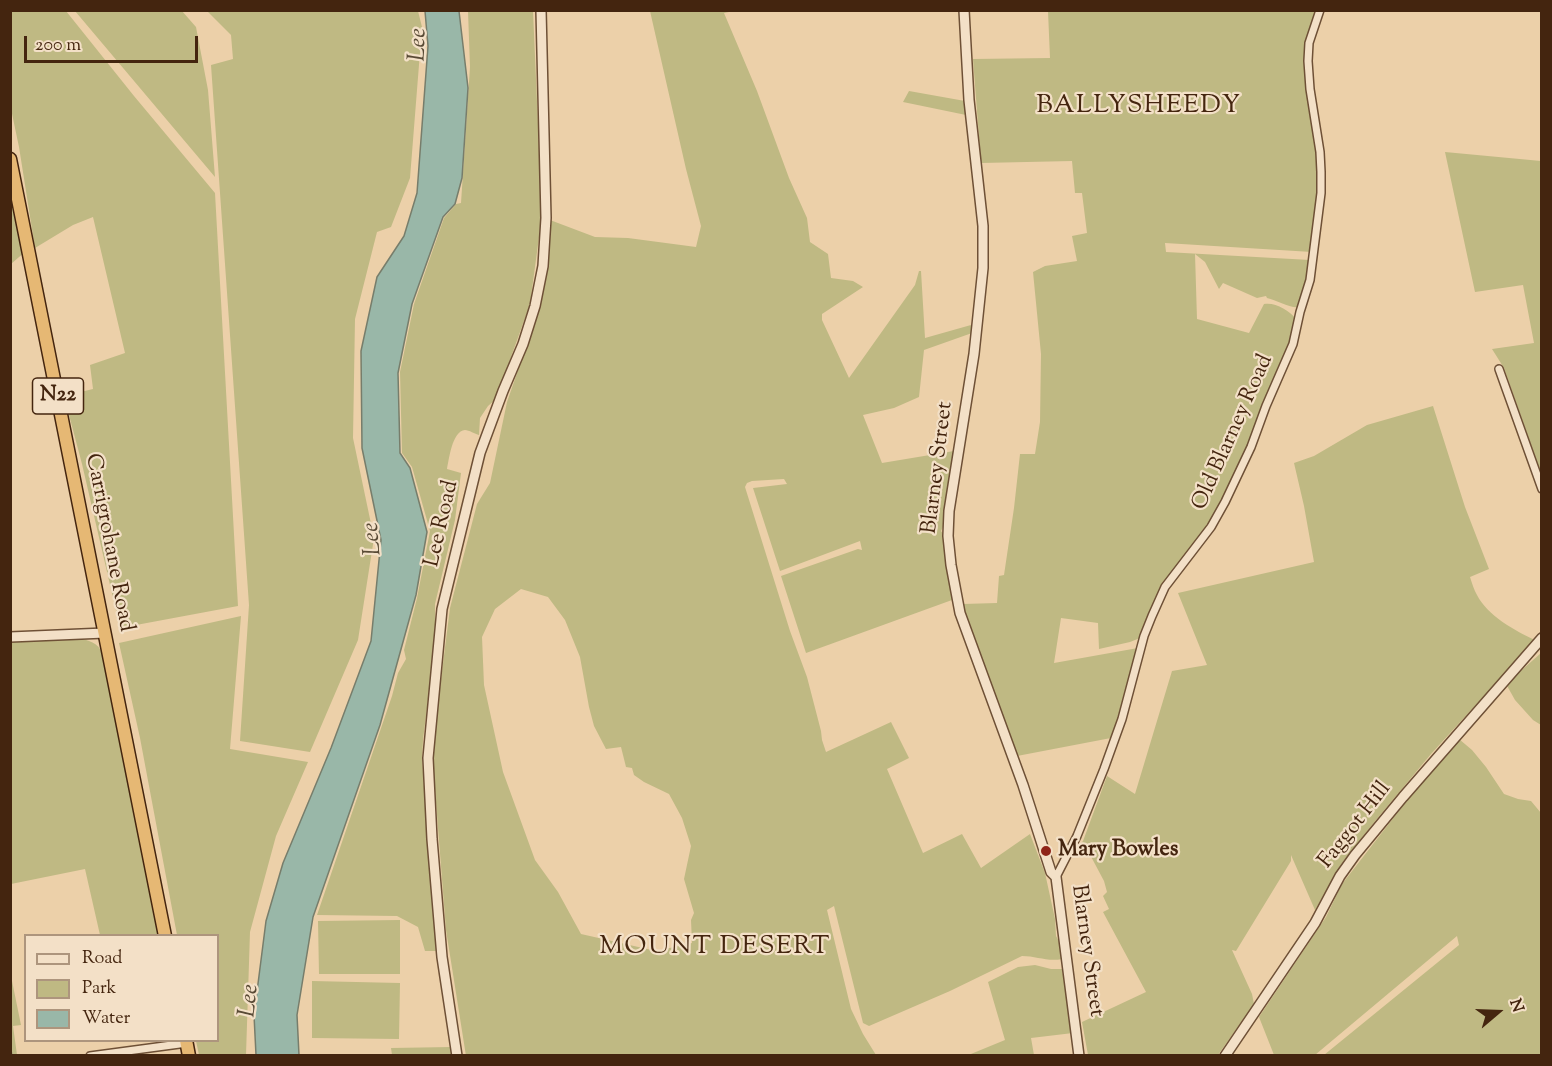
<!DOCTYPE html>
<html>
<head>
<meta charset="utf-8">
<style>
	body { margin:0 }
	#map { position:relative; width:1552px; height:1066px; overflow:hidden; background:#ecd0a9; font-family:"Sorts Mill Goudy",serif }
	canvas { display:block }
	.frame { position:absolute; inset:0; border:12px solid #44250f; pointer-events:none }
	.legend { position:absolute; left:24px; top:934px; width:195px; height:108px; box-sizing:border-box; background:#f3e0c7; border:2px solid #ad957d; margin:0; padding:8px 10px; list-style:none; font-size:18px; color:#44250f }
	.legend li { display:flex; align-items:center; gap:12px; height:30px }
	.legend b { width:30px; border:2px solid #ad957d }
	.north { position:absolute; left:1468px; top:982px; width:60px; height:60px; -webkit-text-stroke:4px #f3e0c7; paint-order:stroke; rotate:71deg; font-size:16px; font-weight:700; line-height:24px; text-align:center; color:#44250f }
	.north::after { content:''; display:block; margin:auto; width:21px; height:27px; background:#44250f; clip-path:polygon(50% 0,100% 100%,50% 72%,0 100%) }
	.scale { position:absolute; left:24px; top:36px; width:174px; height:27px; box-sizing:border-box; border:3px solid #44250f; border-top:0; padding-left:8px; font-size:18px; line-height:21px; white-space:nowrap; color:#44250f; -webkit-text-stroke:4px #f3e0c7; paint-order:stroke }
</style>
</head>
<body>
<div id="map">
<canvas width="1552" height="1066"></canvas>
<div class="frame"></div>
<ul class="legend">
<li><b style="height:8px;background:#f3e0c7"></b>Road</li>
<li><b style="height:16px;background:#bfb983"></b>Park</li>
<li><b style="height:16px;background:#99b7a8"></b>Water</li>
</ul>
<div class="north">N</div>
<div class="scale">200 m</div>
</div>
<script>
const ctx = document.querySelector('canvas').getContext('2d');
ctx.lineJoin = 'round';
function paint(path, color) { ctx.fillStyle = color; ctx.fill(path, 'evenodd'); }
function strokePath(path, color, width, dash) { ctx.strokeStyle = color; ctx.lineWidth = width; ctx.lineCap = dash ? 'butt' : 'round'; ctx.setLineDash(dash || []); ctx.stroke(path); }
function label(font, color, halo, rows, align = 'center') {
  ctx.font = font + ' "Sorts Mill Goudy",serif'; ctx.lineWidth = 4.5; ctx.setLineDash([]); ctx.textBaseline = 'middle'; ctx.strokeStyle = halo; ctx.fillStyle = color; for (const [text, x, y, turn = 0] of rows) {
    ctx.save(); ctx.translate(x, y); ctx.rotate((+turn || 0) * Math.PI / 180); ctx.textAlign = isNaN(turn) ? turn : align; if (halo) ctx.strokeText(text, 0, 0); ctx.fillText(text, 0, 0); ctx.restore();
  }
}
const green = new Path2D(`
	M10 11H66L134 96 215 193 238 606 120 628 82 464 64 396 93 389 90 365 125 353 93 217 73 225 35 248 19 147 11 109Z
	M75 11H182L196 27 208 90 215 177Z
	M207 11H418L422 27 410 178 391 227 377 232 355 319 353 438 374 538 358 640 310 752 240 741 249 605 211 65 233 59 231 35Z
	M468 11H533L542 215 530 304 496 399 488 406 480 418 479 435C475 434 469 430 465 430 452 431 449 460 447 469L461 473 455 520 435 604V626L432 666 423 740 422 759 436 951H425L418 927 397 916 317 915 392 696 398 673 406 659 404 650 417 598 430 531 412 467 402 453 400 372 414 304 444 218 456 204 461 203 470 67Z
	M650 11H734L724 13 757 91 789 178 807 218 810 242 828 254 831 278 853 281 863 287 822 314V320L849 378 915 285 919 271H921L925 338 971 325 972 333 924 350 919 397 894 408 863 415 882 463 954 451 945 523 941 531 945 537 952 600 806 653 781 576 858 549 862 550 860 541 780 571 753 488 787 484 784 479 752 481 747 483 745 487 790 631 807 677 821 731 822 740 826 752 891 722 909 758 887 769 923 853 962 834 981 868 1030 834 1045 873 1055 919 1056 936 1061 945 1062 959C1048 962 1036 956 1022 956L950 991 869 1026 863 1023 834 906 827 910 851 1009 863 1034 876 1055 466 1056 446 930 432 751 450 608 477 504 490 483 507 402 540 307 548 262 550 220 595 237 628 238 696 247 701 226 686 169ZM521 589 548 597 565 620 580 657 589 707 594 726 606 749 621 747 626 767 632 768 634 775 644 782 669 794 682 818 691 846 684 879 694 913 691 920 692 943 656 951 581 934 558 892 535 860 503 772 484 685 482 637 495 609Z
	M1048 11H1316L1304 47V61L1318 173 1315 221 1312 252 1165 243 1166 252 1310 260 1300 307C1290 309 1277 300 1267 298L1266 296 1257 298 1223 283 1219 289 1205 262 1195 254 1197 319 1249 333 1264 304C1275 302 1289 310 1296 319L1290 348 1250 442 1228 488 1208 525 1165 582 1140 638 1130 642 1099 649 1098 623 1061 618 1054 663 1138 648 1136 659 1111 738 1017 756 963 606V604L997 603 999 576 1004 575 1014 508 1020 454H1035L1040 422 1041 354 1033 272 1045 266 1077 261 1072 236 1087 233 1082 193H1075L1072 161 981 163 973 59 1050 58Z
	M909 91 965 101 966 115 903 102Z
	M1445 152 1541 161V473L1504 368 1492 349 1534 343 1523 285 1475 292Z
	M10 179 26 251 11 264H10Z
	M1433 406 1465 507 1489 569 1470 577C1472 583 1474 590 1477 595 1487 615 1515 631 1535 640L1431 754 1376 820 1342 863 1315 910 1291 855V861L1236 951 1232 950 1252 994 1254 1004 1218 1055H1088L1082 1022 1146 992 1103 912 1109 909 1103 896 1107 892 1104 881 1087 849 1080 853 1076 849 1083 841 1107 776 1135 794 1172 671 1207 665 1178 593 1314 562 1304 506 1294 463 1314 456 1367 425Z
	M241 616 230 749 308 762 276 836 250 932 246 1055H199L196 1041 218 1040V936L177 935 140 738 119 643Z
	M81 639C93 641 100 645 104 657L159 935H100L85 869 11 884 10 641Z
	M1541 653V725L1533 720 1515 700 1506 684Z
	M1459 739 1472 750 1486 767 1504 794 1518 799 1531 801 1541 813V1055H1324L1459 945 1457 936 1315 1055H1274L1259 1017 1326 917 1342 884 1405 803Z
	M400 920V974H319L318 921Z
	M1035 965 1051 969H1062L1073 1033 1031 1038 1034 1055 966 1056 1005 1040 988 982 1018 967Z
	M11 976 21 1025 13 1026 17 1055H11Z
	M312 981 400 983 399 1039 312 1038Z
	M451 1047 452 1055H392L391 1048Z`);
const water = new Path2D(`
	M425 11H459L468 88 462 178 455 204 443 217 412 304 398 373 400 453 410 468 427 532 416 595 380 725 313 917 297 1015 299 1055H256L254 1015 266 921 283 863 331 748 371 641 381 540 362 448 361 351 377 277 404 236 417 193 428 46Z`);
const stream = new Path2D(`
	M10 1045 12 1056`);
const minor = new Path2D(`
	M1499 369 1542 489
	M1056 877 1077 836 1104 769 1122 719 1144 636 1152 616 1165 587 1211 527 1225 502 1251 447 1266 406 1293 344 1300 312 1310 280 1321 193V172L1320 152 1310 89 1308 61 1309 43 1320 10
	M90 1056 187 1043`);
const tertiary = new Path2D(`
	M964 10 969 100 983 226V268L974 354 949 511 948 536 951 565 960 613 1023 785 1051 872 1056 877 1079 1056
	M10 637 105 633
	M457 1056 442 957 432 839 428 758 442 609 480 453 503 391 523 344 535 306 543 266 546 218 541 10
	M1225 1056 1315 923 1340 876 1355 855 1403 797 1542 638`);
const trunk = new Path2D(`
	M10 159 165 936
	M186 1040 189 1056`);
const markers = [
	[1046,851,6,"#8f2418"]
];
const shields = [
	[58,396,51]
];
const shieldNames = [
	["N22",58,396]
];
const streetNames = [
	["Old Blarney Road",1234,433,-66],
	["Blarney Street",939,468,-83],
	["Lee Road",443,524,-77],
	["Carrigrohane Road",108,543,79],
	["Faggot Hill",1356,826,-52],
	["Blarney Street",1086,951,82]
];
const poiNames = [
	["Mary Bowles",1058,851]
];
const waterNames = [
	["Lee",420,45,-88],
	["Lee",374,539,-95],
	["Lee",251,1001,-84]
];
const quarterNames = [
	["BALLYSHEEDY",1139,108],
	["MOUNT DESERT",715,949]
];
paint(green, '#bfb983');
paint(water, '#99b7a8');
strokePath(water, '#777d6b', 1.5);
strokePath(stream, '#777d6b', 1.5);
strokePath(minor, '#6e5036', 10);
strokePath(tertiary, '#6e5036', 12);
strokePath(trunk, '#44250f', 15);
strokePath(minor, '#f3e0c7', 7);
strokePath(tertiary, '#f3e0c7', 9);
strokePath(trunk, '#e6b874', 12);
for (const [x, y, r, color] of markers) { const dot = new Path2D(); dot.arc(x, y, r, 0, 2 * Math.PI); ctx.fillStyle = color; ctx.fill(dot); strokePath(dot, '#f3e0c7', 2); }
for (const [x, y, w] of shields) { const box = new Path2D(); box.roundRect(x - w / 2, y - 18, w, 36, 4.5); ctx.fillStyle = '#f3e0c7'; ctx.fill(box); strokePath(box, '#44250f', 1.5); }
label('bold 21px', '#44250f', null, shieldNames);
label('22px', '#44250f', '#f3e0c7', streetNames);
label('bold 22px', '#44250f', '#f3e0c7', poiNames, 'left');
label('italic 24px', '#594a35', '#f3e0c7', waterNames);
ctx.letterSpacing = '1.5px';
label('26px', '#44250f', '#f3e0c7', quarterNames);
ctx.letterSpacing = '0px';
</script>
</body>
</html>
